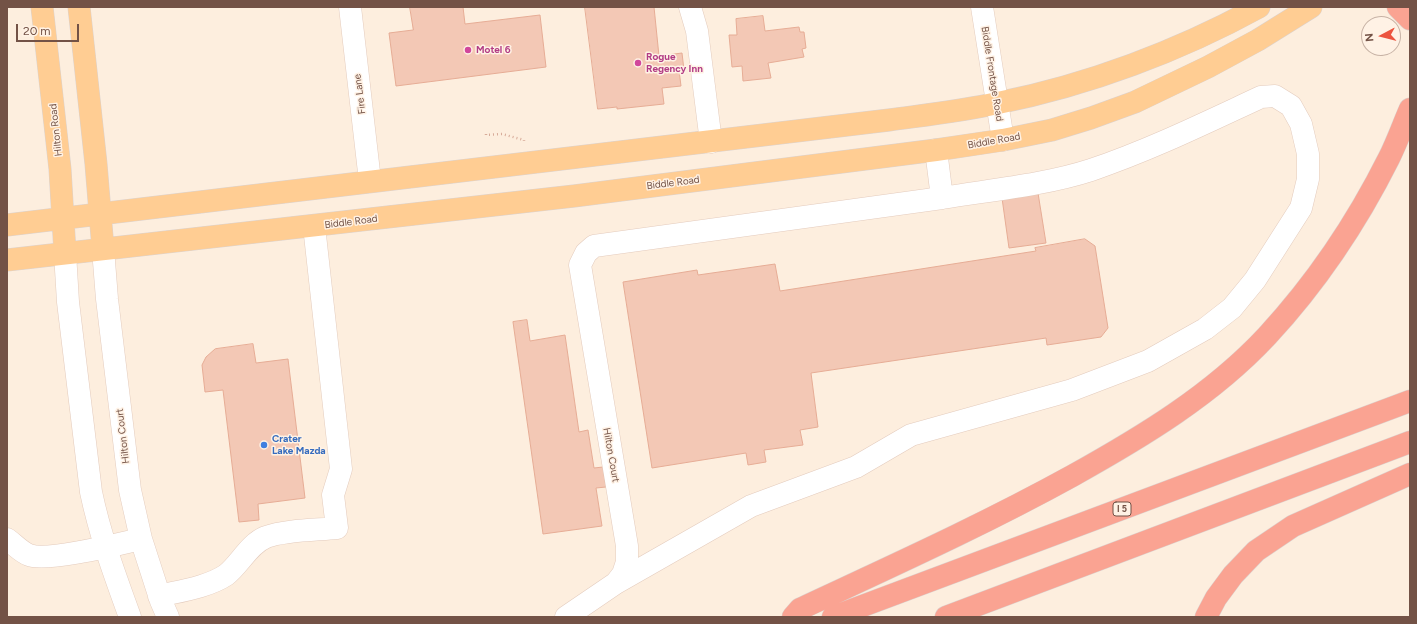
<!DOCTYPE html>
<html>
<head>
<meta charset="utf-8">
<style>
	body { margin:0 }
	#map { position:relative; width:1417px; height:624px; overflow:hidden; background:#fdeede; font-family:Figtree,sans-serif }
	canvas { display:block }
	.frame { position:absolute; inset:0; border:8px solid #735246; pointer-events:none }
	.north { position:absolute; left:1361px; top:16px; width:40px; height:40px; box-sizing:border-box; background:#fff2e5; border:1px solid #c7b2a5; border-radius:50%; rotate:263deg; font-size:11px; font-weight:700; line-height:16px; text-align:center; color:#735246 }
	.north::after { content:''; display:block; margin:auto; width:14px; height:18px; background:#ec543e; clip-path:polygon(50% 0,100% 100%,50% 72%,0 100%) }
	.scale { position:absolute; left:16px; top:24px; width:63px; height:18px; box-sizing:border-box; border:2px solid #735246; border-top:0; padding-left:5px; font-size:12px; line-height:14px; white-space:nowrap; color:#735246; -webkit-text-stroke:3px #fff2e5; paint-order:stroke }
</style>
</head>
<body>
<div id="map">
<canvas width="1417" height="624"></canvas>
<div class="frame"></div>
<div class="north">N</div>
<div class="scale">20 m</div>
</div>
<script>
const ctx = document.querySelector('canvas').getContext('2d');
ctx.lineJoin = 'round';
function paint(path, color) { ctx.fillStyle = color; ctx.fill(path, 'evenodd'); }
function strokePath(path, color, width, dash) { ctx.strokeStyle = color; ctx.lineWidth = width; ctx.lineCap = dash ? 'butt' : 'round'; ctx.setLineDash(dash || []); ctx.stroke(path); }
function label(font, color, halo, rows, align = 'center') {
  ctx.font = font + ' Figtree,sans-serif'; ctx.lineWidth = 3; ctx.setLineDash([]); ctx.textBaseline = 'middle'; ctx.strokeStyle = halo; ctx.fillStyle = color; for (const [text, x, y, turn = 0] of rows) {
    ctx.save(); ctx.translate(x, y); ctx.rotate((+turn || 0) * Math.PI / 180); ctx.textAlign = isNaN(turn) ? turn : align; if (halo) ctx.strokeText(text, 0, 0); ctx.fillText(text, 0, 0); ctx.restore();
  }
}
const building = new Path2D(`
	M410 7H463L465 24 540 15 546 67 396 86 389 33 413 30Z
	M585 7H654L659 56 682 53 684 70H679L681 86 662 88 664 104 617 109V107L598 109Z
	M763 16 765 31 799 27 800 32H804L806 48 802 49 804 57 768 63 771 78 743 81 742 66 732 67 729 35H737L736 19Z
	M1038 193 1046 243 1009 248 1002 198Z
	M1085 239 1095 246 1108 328 1101 337 1047 345 1046 338 811 373 818 427 800 430 803 445 764 450 766 462 748 465 746 453 652 468 623 282 697 270 698 275 775 264 780 291 1036 251 1035 248Z
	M527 320 530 341 565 335 579 432 588 430 594 468 603 467 606 487 596 488 602 526 543 534 513 322Z
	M253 344 256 363 288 359 305 498 258 504 259 520 239 522 223 390 205 392 202 365 206 357 215 349Z`);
const path = new Path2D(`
	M486 134V135L502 134 524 140V141`);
const minor = new Path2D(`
	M350 7 370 181
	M690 7 697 31 711 142
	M982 7 1003 140
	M103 249 107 299 130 490 141 539 161 601 168 617
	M65 253 68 302 91 492C100 535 115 576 130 617
	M7 539C14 544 21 552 29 555 47 562 119 544 141 539
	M616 583 751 506 856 467 911 435 1072 390 1148 361 1205 329 1232 308 1255 280 1301 208 1308 179V154L1301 124 1291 106 1275 96 1261 97C1205 123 1150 150 1091 170 1045 185 990 190 942 198
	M159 596C180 591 208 587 226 575 240 564 249 544 266 537 285 530 316 530 337 528L333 495 341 469 314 226
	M566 617 616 583 623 574 627 562V546L580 265 586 253 594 246 942 198 936 150`);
const major = new Path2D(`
	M42 7 60 169 65 253
	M79 7 96 164 103 249
	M7 225 889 120C925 115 962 111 998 103 1088 85 1179 51 1259 7
	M7 260 574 196 936 150 1003 140 1052 130 1091 118 1135 102 1208 67 1258 40 1311 7`);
const highway = new Path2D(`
	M1398 7 1410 19
	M793 617 800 609C892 566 983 525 1072 476 1142 437 1212 395 1267 336 1316 283 1357 222 1389 158 1397 142 1403 125 1410 109
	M833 617 1410 401
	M946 617 1410 442
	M1206 617 1216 598 1233 575 1256 551 1293 526 1410 474`);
const markers = [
	[468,50,4,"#d1479c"],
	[638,63,4,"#d1479c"],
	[264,445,4,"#3f7fe0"]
];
const shields = [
	[1122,509,18]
];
const shieldNames = [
	["I 5",1122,509]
];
const hotelNames = [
	["Motel 6",476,50],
	["Rogue",646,57],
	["Regency Inn",646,69]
];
const streetNames = [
	["Biddle Frontage Road",992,74,81],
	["Fire Lane",360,94,-97],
	["Hilton Road",56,130,-96],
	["Biddle Road",994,141,-10],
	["Biddle Road",673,183,-7],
	["Biddle Road",351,222,-7],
	["Hilton Court",123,436,-97],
	["Hilton Court",611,455,80]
];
const shopNames = [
	["Crater",272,439],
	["Lake Mazda",272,451]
];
paint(building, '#f3c8b5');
strokePath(building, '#e6ac95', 1);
strokePath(minor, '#e3cbbd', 23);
strokePath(major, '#dbd2cf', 23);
strokePath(highway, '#dbd2cf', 23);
strokePath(path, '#d7ab99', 2.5, [1, 3]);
strokePath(minor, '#fff', 22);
strokePath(major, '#ffcd93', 22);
strokePath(highway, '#faa392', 22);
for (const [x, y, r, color] of markers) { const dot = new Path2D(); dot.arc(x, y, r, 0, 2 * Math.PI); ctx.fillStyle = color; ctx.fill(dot); strokePath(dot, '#fff2e5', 1.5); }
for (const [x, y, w] of shields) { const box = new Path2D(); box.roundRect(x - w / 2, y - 7, w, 14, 3); ctx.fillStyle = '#fff2e5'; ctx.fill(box); strokePath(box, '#735246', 1); }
label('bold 9px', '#735246', null, shieldNames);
label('bold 10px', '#b23c85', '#fff2e5', hotelNames, 'left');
label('10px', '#735246', '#fff2e5', streetNames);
label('bold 10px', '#366cbe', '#fff2e5', shopNames, 'left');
</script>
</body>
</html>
